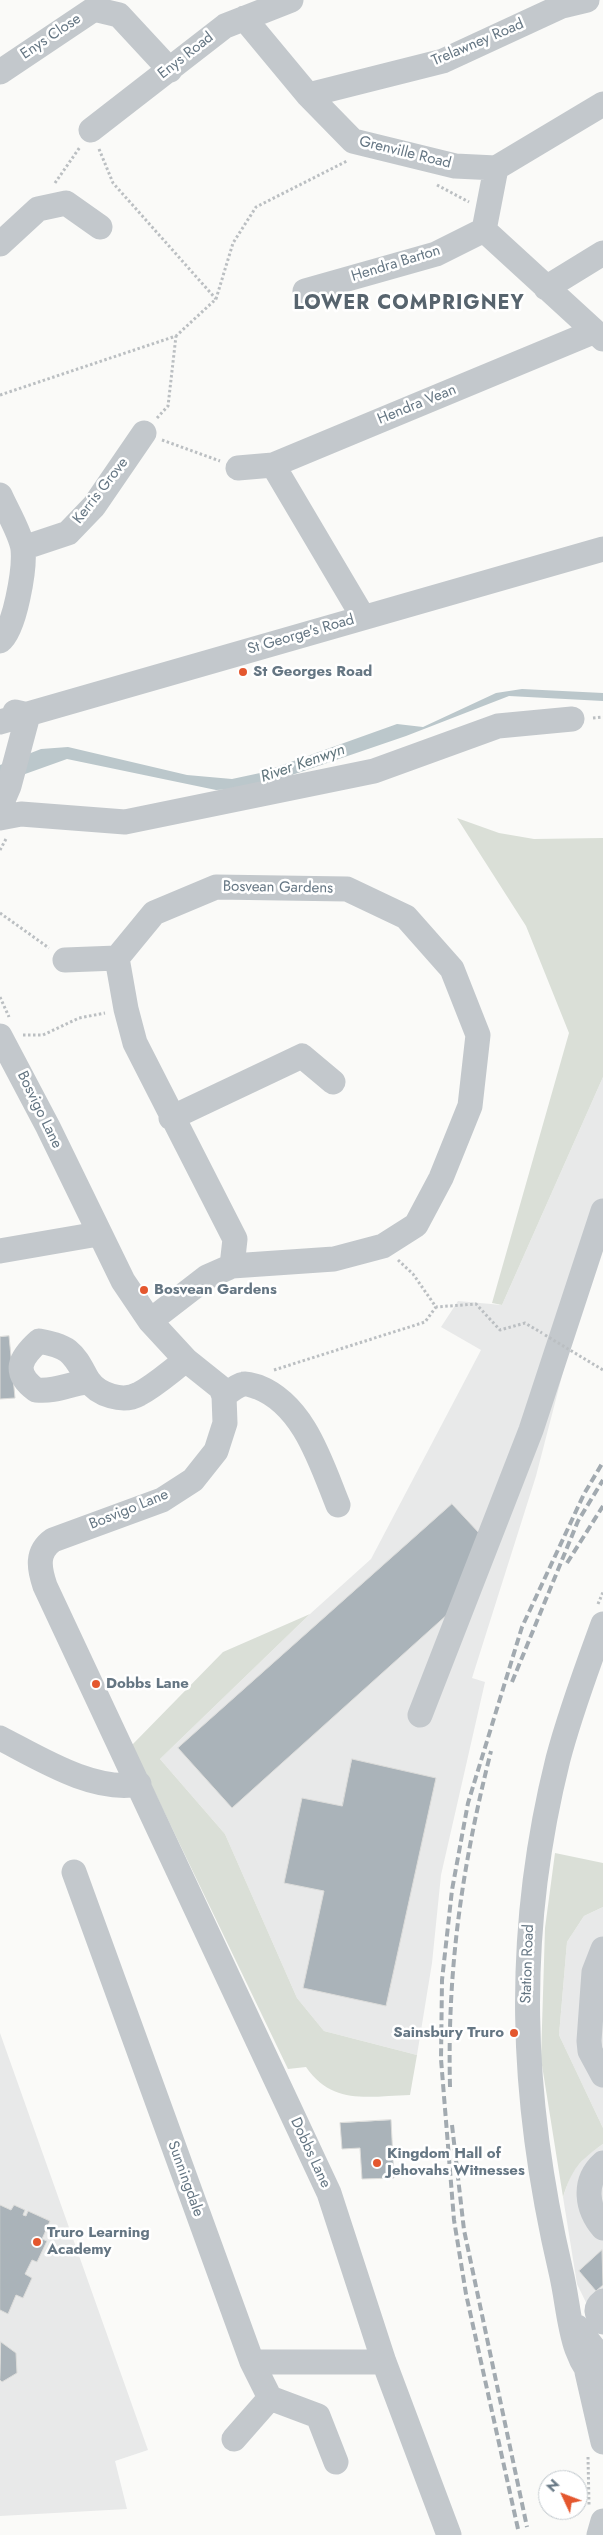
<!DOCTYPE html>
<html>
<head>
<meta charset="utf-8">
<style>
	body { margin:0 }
	#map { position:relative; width:603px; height:2535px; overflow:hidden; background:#fafaf8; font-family:Jost,sans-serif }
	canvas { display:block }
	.north { position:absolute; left:538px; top:2470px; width:50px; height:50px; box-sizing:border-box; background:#fff; border:1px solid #c1c8cd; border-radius:50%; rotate:313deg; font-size:14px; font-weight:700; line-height:20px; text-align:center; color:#657683 }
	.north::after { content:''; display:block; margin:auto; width:18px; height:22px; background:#e4572e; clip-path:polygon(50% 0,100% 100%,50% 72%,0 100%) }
</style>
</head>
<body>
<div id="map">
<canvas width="603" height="2535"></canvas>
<div class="north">N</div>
</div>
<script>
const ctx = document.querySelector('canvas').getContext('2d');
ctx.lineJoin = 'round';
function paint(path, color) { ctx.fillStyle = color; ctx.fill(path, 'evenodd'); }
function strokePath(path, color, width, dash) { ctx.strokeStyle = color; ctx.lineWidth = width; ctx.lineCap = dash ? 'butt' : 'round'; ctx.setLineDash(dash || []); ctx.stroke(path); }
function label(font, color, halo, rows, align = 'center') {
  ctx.font = font + ' Jost,sans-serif'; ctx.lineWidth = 5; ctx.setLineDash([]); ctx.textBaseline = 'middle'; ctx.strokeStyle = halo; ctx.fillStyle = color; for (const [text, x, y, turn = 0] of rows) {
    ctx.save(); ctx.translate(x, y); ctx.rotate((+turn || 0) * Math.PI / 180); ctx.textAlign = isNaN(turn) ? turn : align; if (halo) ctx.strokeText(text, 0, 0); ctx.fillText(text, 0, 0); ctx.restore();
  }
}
const built = new Path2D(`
	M603 1077V1242L570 1345 536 1476 472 1678 485 1682 441 1875 432 1963 417 2055 324 2031 297 1998 225 1834 160 1759 310 1614 371 1559 481 1350 441 1327 458 1301 502 1305Z
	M603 1907V2128L559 2035 567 1942 584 1916Z
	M0 2033 148 2450 115 2461 127 2509 0 2516Z
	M603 2144V2332L597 2325 577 2284 563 2197 571 2174 586 2156Z`);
const green = new Path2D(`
	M457 818 499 833 534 839 603 838V1077L502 1305 492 1303 569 1033 526 926Z
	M310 1614 160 1759 225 1834 297 1998 324 2031 417 2055 410 2095C369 2096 333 2106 306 2067L288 2069 132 1745 223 1652Z
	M555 1853 603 1863V1907L584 1916 567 1942 559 2035 603 2128V2144C579 2161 572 2169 563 2197L541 2059 545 1928Z`);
const water = new Path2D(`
	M522 689 603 693V701L509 696 406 736 254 788 216 790 67 759 0 783V765L41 749 68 747 187 775 232 779 260 773 397 724 423 727 496 693Z`);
const building = new Path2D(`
	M9 1336 15 1398 0 1399V1337Z
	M452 1504 479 1533 449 1613 232 1808 178 1748Z
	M352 1759 436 1778 386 2006 303 1988 324 1891 284 1883 302 1798 342 1806Z
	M391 2120 394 2178 362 2179 360 2148 342 2149 340 2123Z
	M0 2205 11 2210 14 2205 25 2210 23 2215 26 2216 28 2211 50 2221 42 2239 47 2241 37 2262 32 2260 25 2274 32 2278 23 2298 16 2295 8 2314 0 2310Z
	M602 2250 603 2285 596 2291 579 2271Z
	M1 2342 16 2353 17 2373 2 2382 0 2380Z`);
const path = new Path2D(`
	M99 149 113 183 216 299
	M55 183 80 147
	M437 185 469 202
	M0 395 176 336 216 299 233 243 256 207 347 161
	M157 418 168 406 176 336
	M162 440 220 461
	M593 718 603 717
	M0 850 7 837
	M0 913 49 948
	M0 997 9 1017
	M23 1035H43L79 1018 105 1013
	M398 1260 413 1274 436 1307 476 1304 500 1330 525 1323 542 1333
	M274 1370 425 1322 436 1307
	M598 1604 603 1592
	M588 2457 589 2505`);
const minor = new Path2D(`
	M244 18 308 95 353 141 455 166 496 168 603 104
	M0 72 94 9 119 15 170 70
	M308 95 443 61 562 6 587 0
	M91 130 225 26 291 0
	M496 168 484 230 603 339
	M0 244 38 209 66 203 100 227
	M546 288 603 253
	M305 291 436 254 484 230
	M273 465 363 617
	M238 468 273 465 593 332
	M0 495C6 509 21 534 23 549 25 568 15 630 0 641
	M23 548 68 533 94 506 144 433
	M0 722 603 549
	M0 807 9 786 28 715 15 712
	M0 818 21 814 125 822 374 771 498 726 572 719
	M65 960 117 958
	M0 1036 48 1127 123 1281 150 1321 186 1360 221 1388 224 1396 225 1423 216 1451 193 1480 162 1500 53 1540C36 1552 39 1568 45 1586L329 2193 384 2362 449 2535
	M171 1118 302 1056 333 1082
	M0 1251 98 1234
	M150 1321 207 1277 232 1266 334 1259 383 1246 416 1225 441 1178 470 1106 478 1035 452 969 406 917 347 889 216 887 154 913 117 958 126 1009 135 1043 235 1239 232 1266
	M89 1382C69 1383 59 1392 36 1390 12 1372 20 1358 39 1341 49 1343 60 1345 68 1351 78 1359 82 1370 88 1380 98 1395 123 1403 139 1394 156 1385 171 1371 186 1360
	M224 1396C229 1392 237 1385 244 1384 248 1383 254 1386 258 1387 304 1405 321 1463 338 1505
	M603 1624C587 1668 570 1713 558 1759 514 1935 520 2097 561 2272 571 2314 568 2358 603 2388
	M420 1715 531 1430 603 1211
	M0 1738C39 1758 94 1793 139 1784
	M74 1872 252 2362H384
	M603 1949 594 1972 589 2041 590 2051 603 2075
	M603 2163C582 2182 587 2209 603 2228
	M603 2301C594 2308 596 2314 603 2322
	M577 2327 603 2360
	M252 2362 270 2398 318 2416 336 2462
	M587 2372 603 2442
	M234 2439 270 2398
	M599 2535 603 2521`);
const rail = new Path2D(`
	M567 1563 603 1506
	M512 1682 578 1521 603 1480
	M450 2087C447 1969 462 1866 491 1751
	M452 2125 464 2230 527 2527
	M518 2529 466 2294 454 2220 441 2059 442 1980 452 1890 468 1803 522 1627 584 1494 603 1462`);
const pathBridge = new Path2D(`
	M545 1335 603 1370`);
const markers = [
	[243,672,5,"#e4572e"],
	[144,1290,5,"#e4572e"],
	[96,1684,5,"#e4572e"],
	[514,2033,5,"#e4572e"],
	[377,2163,5,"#e4572e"],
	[37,2242,5,"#e4572e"]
];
const streetNames = [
	["Enys Close",51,37,-34],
	["Trelawney Road",478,43,-23],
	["Enys Road",186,56,-38],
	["Grenville Road",405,153,14],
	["Hendra Barton",396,264,-17],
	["Hendra Vean",417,405,-22],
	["Kerris Grove",101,491,-52],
	["St George's Road",301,635,-16],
	["Bosvean Gardens",278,888,1],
	["Bosvigo Lane",39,1110,64],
	["Bosvigo Lane",129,1510,-22],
	["Station Road",528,1964,-88],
	["Dobbs Lane",310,2153,65],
	["Sunningdale",185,2179,70]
];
const poiNames = [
	["St Georges Road",253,672],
	["Bosvean Gardens",154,1290],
	["Dobbs Lane",106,1684],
	["Sainsbury Truro",504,2033,"right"],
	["Kingdom Hall of",387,2154],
	["Jehovahs Witnesses",387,2171],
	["Truro Learning",47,2233],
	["Academy",47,2250]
];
const waterNames = [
	["River Kenwyn",303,764,-19]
];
const districtNames = [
	["LOWER COMPRIGNEY",409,304]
];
paint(built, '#e8e9e9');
paint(green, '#dadfd7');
paint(water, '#bbc7cb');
paint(building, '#aab3b9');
strokePath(building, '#dcdcda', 1);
strokePath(path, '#bbbfc2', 3, [2.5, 2.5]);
strokePath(minor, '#c3c8cc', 25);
strokePath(rail, '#a2aab0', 4, [8, 4]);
strokePath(pathBridge, '#bbbfc2', 3, [2.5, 2.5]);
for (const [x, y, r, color] of markers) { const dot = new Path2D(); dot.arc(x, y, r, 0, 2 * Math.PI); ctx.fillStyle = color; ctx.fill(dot); strokePath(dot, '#fff', 2); }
label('15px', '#657683', '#fff', streetNames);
label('bold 15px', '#657683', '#fff', poiNames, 'left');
label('italic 16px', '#60757c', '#fff', waterNames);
ctx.letterSpacing = '1px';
label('bold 20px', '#57646e', '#fff', districtNames);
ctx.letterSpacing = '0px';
</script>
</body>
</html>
